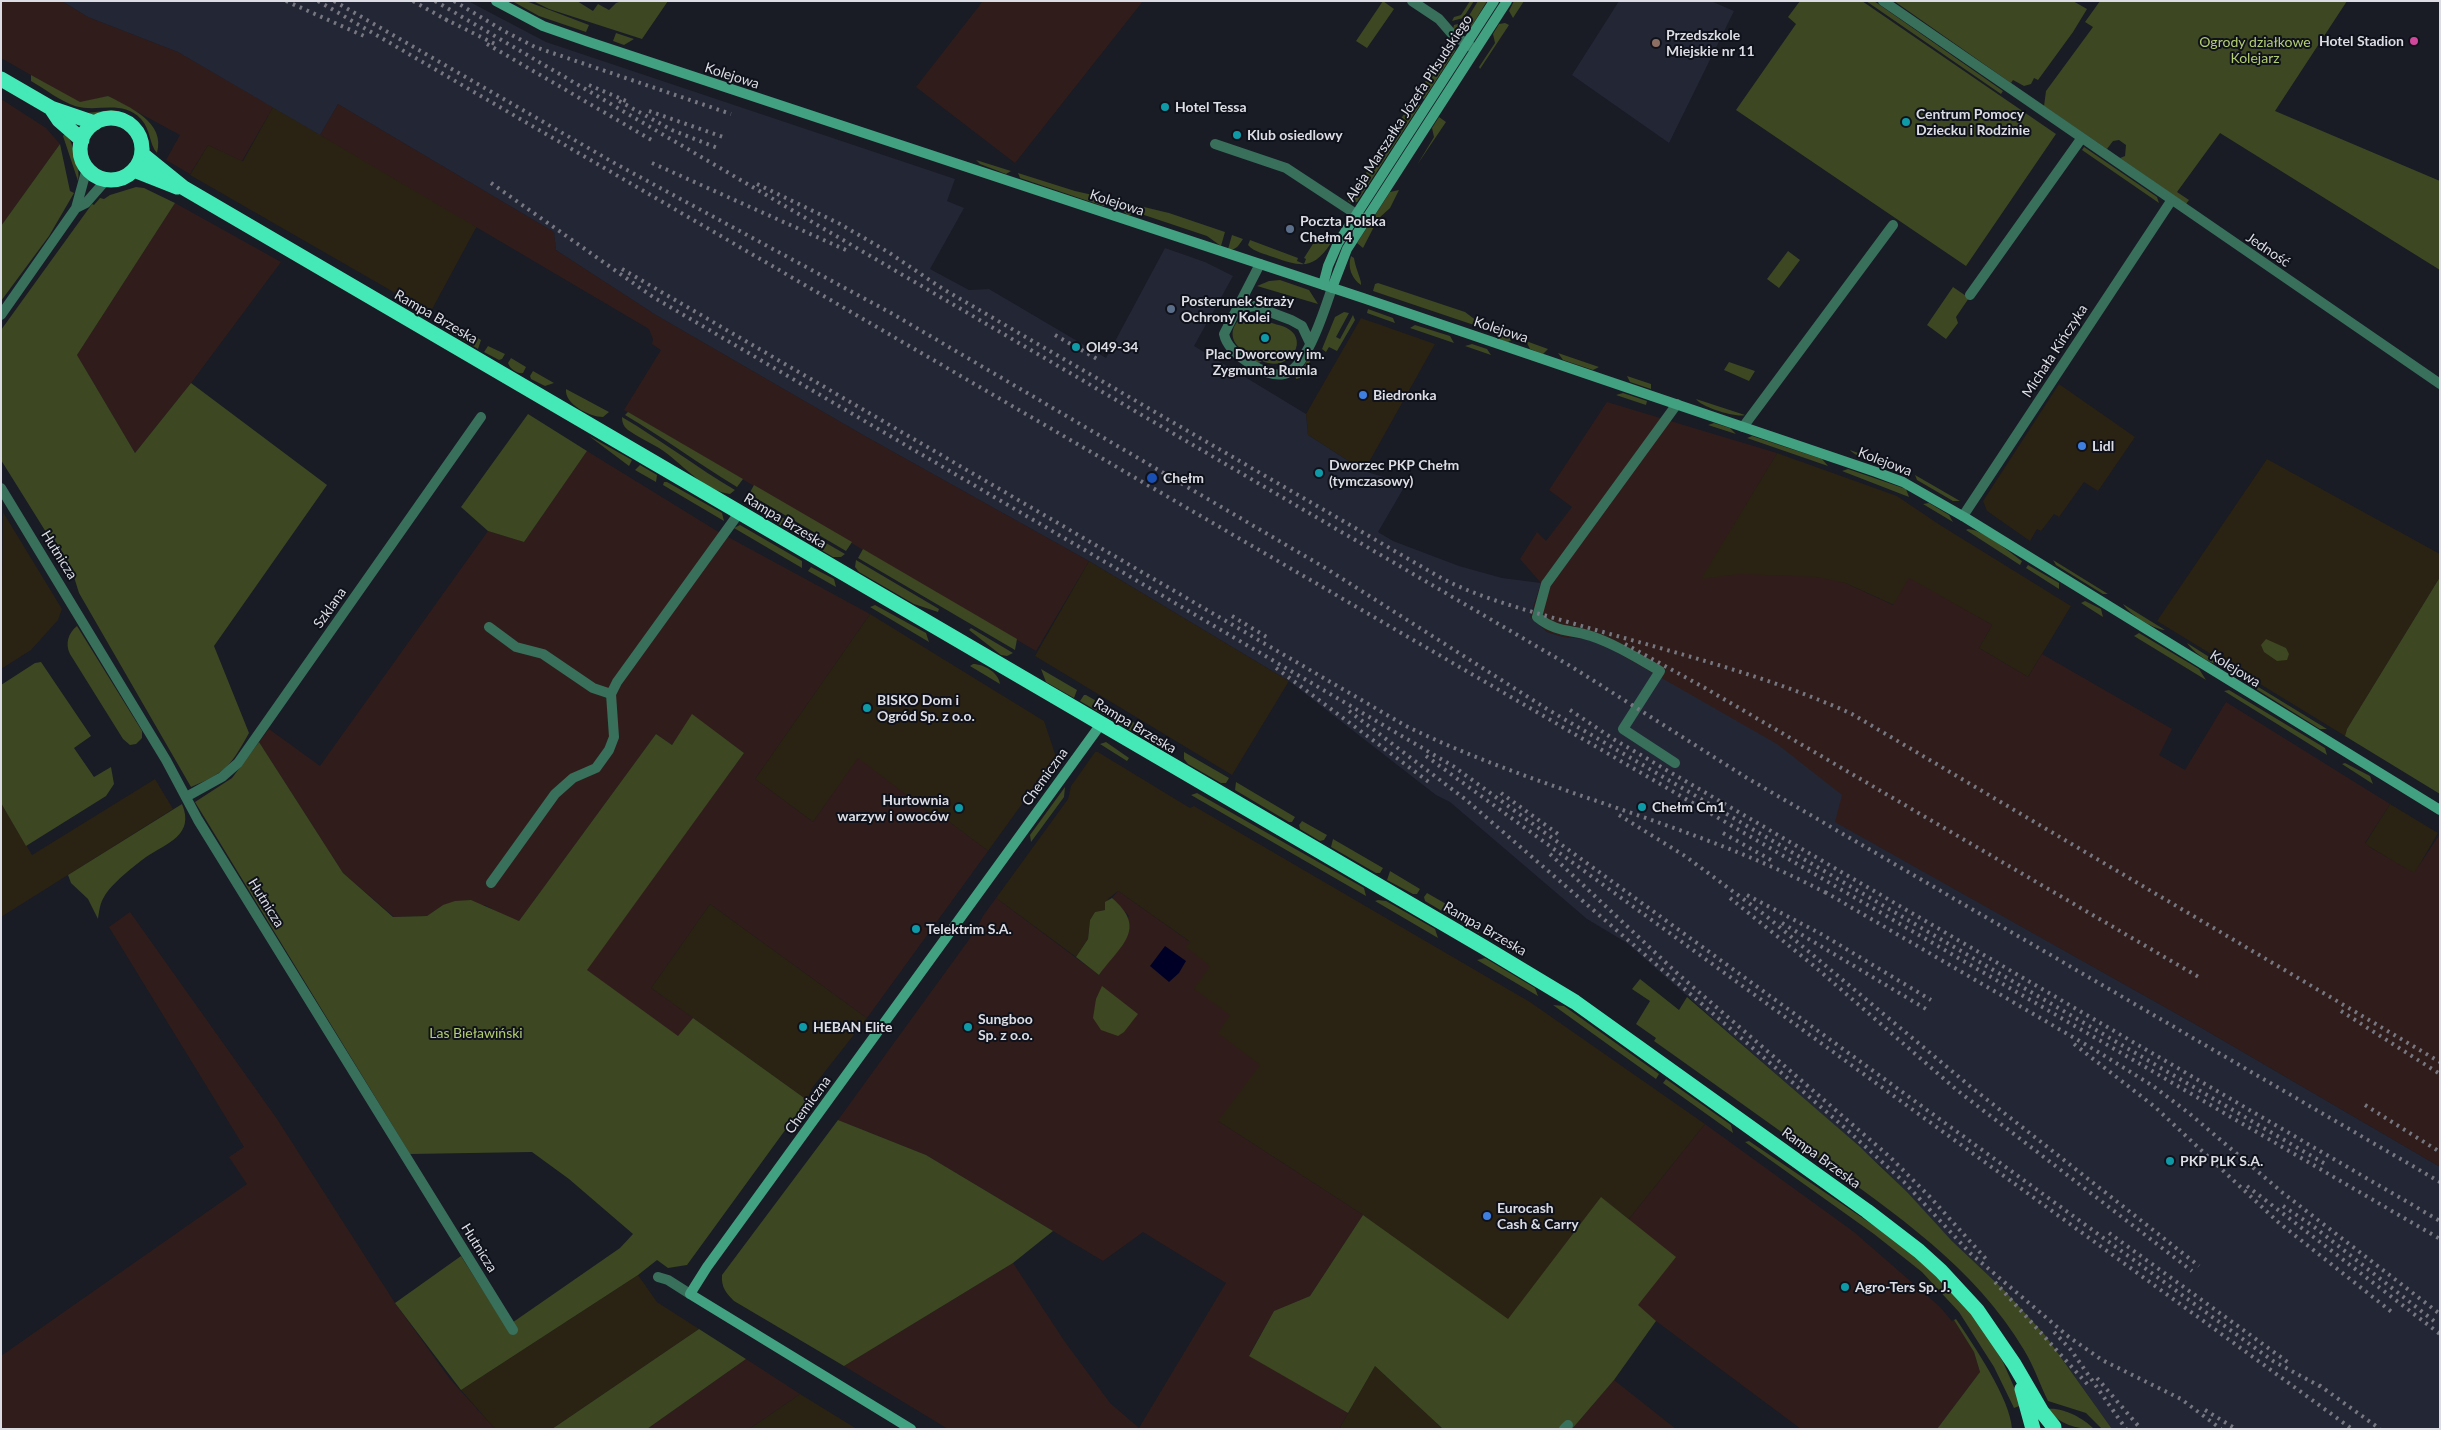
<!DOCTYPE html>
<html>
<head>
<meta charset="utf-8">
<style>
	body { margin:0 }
	#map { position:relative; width:2441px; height:1430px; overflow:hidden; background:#191b25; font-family:Lato,sans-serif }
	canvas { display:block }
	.frame { position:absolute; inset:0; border:2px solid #dcdde4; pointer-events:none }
</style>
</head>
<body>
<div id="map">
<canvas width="2441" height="1430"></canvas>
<div class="frame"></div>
</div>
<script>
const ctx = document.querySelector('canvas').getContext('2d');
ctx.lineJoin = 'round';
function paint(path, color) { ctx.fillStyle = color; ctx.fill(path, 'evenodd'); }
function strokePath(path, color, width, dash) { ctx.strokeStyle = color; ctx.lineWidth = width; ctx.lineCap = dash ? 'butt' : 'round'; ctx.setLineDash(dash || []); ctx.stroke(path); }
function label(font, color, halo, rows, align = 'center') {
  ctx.font = font + ' Lato,sans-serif'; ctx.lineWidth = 4; ctx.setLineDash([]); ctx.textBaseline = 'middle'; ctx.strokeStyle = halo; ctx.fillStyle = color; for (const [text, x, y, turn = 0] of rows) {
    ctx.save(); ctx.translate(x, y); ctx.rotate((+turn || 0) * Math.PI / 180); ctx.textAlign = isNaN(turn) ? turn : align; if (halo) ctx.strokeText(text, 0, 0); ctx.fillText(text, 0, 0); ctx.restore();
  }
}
const commercial = new Path2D(`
	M273 107 477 226 430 313 190 175 208 145 243 161Z
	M1361 318 1435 344 1364 471 1308 435 1306 414Z
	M2059 384 2135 437 2098 491 2084 482 2059 517 2054 514 2041 531 2037 529 2030 541 1987 511 1983 501Z
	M1777 453 1897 496 1940 525 2071 606 2028 677 1979 648 1992 625 1909 579 1894 605 1845 583 1700 579Z
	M2267 459 2440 554V577L2347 729 2345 736 2157 621Z
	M3 512 62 609 58 620 31 650 1 669Z
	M1089 561 1289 681 1232 775 1035 656Z
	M870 614 1044 721 1056 757 988 851 936 812 930 813 858 759 813 822 755 779Z
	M1095 752H1098L1190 808 1194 806 1530 1002 1705 1124 1629 1219 1601 1198 1508 1320 1363 1215 1218 1121 1217 1032 1194 989 1185 947 1189 941 1118 891 1108 899 1105 910 1095 912 1090 920 1088 939 1076 957 996 898 1068 799 1071 786Z
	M155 779 173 809 1 917V803L32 855Z
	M2390 804 2438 833 2414 874 2365 844Z
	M710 904 867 1018 812 1088 807 1100 651 988Z
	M638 1275 657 1302 699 1329 552 1429H495L461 1390Z
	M1375 1366 1443 1429H1339Z
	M800 1394 857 1429H749Z`);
const industrial = new Path2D(`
	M1 1H62L88 17 178 52 273 107 242 161 208 145 190 174 166 160 180 135 108 96 80 103 1 58Z
	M983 1H1143L1015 163 916 87Z
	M1 99 46 128 60 144 1 226Z
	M338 104 554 232 556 250 656 315 865 436 1089 561 1036 651 624 410 661 350 652 344 653 339 649 329 320 135Z
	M175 203 281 262 191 383 135 453 77 355Z
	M1607 402 1777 453 1701 579 1741 574 1817 577 1845 583 1893 605 1909 578 1992 625 1979 648 2028 677 2042 654 2172 729 2159 755 2185 770 2226 702 2390 804 2365 843 2371 848 2414 873 2440 834V1167L2193 1023 1834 822 1587 639 1563 637 1547 632 1530 617 1541 583 1520 559 1537 532 1546 541 1572 507 1549 490Z
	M587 451 717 531 870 614 755 779 813 822 858 758 930 813 936 812 988 851 867 1018 710 904 651 988 693 1018 678 1037 586 970 744 753 692 715 672 745 656 734 519 921 502 915 485 905H443L427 916 394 917 343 873 259 742 269 729 320 766 488 531 524 542Z
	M1118 891 1190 942 1186 947 1210 966 1194 989 1230 1015 1218 1033 1260 1065 1218 1121 1363 1215 1310 1296 1274 1311 1249 1355 1348 1413 1339 1429H948L844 1366 1013 1263 1065 1342 1110 1403 1139 1428 1226 1283 1143 1232 1103 1261 926 1155 838 1120 976 930 983 916 996 898 1099 975 1129 916 1112 898Z
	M130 912 277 1119 395 1303 450 1379 495 1429H1V1356L247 1184 229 1157 244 1147 109 927Z
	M1705 1124 1854 1232 1939 1306 1952 1321 1954 1320 1974 1352 1980 1372 1937 1429H1801L1656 1321 1638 1306 1629 1219Z
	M746 1359 800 1394 749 1429H647Z
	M1614 1380 1676 1429H1572Z`);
const built = new Path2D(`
	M62 1H468L546 42 955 179 947 201 964 208 930 269 969 290 989 289 1106 358 1165 248 1205 262 1233 276 1194 346 1306 414 1308 435 1364 471 1406 484 1378 532 1393 541 1459 566 1502 578 1541 583 1530 617 1547 632 1563 637 1587 639 1611 649 1777 744 1842 795 1835 822 2193 1023 2440 1167V1429H2112L2045 1335 2005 1291 1952 1241 1883 1168 1627 943 1587 919 1450 802 1436 795 1289 681 1089 561 865 436 656 315 556 250 554 232 338 104 320 135 178 52 88 17Z
	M1619 1H1711L1734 11 1669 143 1572 75Z`);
const green = new Path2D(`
	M512 1H526L589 25 586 32 539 16Z
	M533 1H577L593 11 598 4 609 10 616 3 622 1H668L642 39 549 9Z
	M1383 1 1394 9 1367 48 1356 41Z
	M1470 1H1474L1463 18 1452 21 1454 17 1461 15Z
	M1478 1H1487L1470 29 1461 33 1453 29 1454 25 1465 22Z
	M1514 1H1524L1513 18 1509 11Z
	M1800 1H1862L2056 134 1966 266 1736 110 1796 24 1788 17Z
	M1866 1H1874L2003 91 2001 94Z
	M1894 1H2073L2087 9 2073 32 2038 80 2034 78 2031 84 2024 86 2013 80 2011 83Z
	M2100 1H2347L2275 111 2440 181V270L2220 133 2177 192 2189 200 2186 204 2120 158 2125 156 2126 145 2119 140 2113 141 2107 149 2044 106 2046 91 2093 27 2085 22Z
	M1505 23 1509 25 1480 69 1479 67 1495 43 1493 34 1499 24Z
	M616 33 634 39 624 45 613 41Z
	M1450 39 1456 44 1455 51 1424 99 1417 94 1450 44Z
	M31 75 80 102 108 96C129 107 166 122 157 153 149 144 151 130 141 119 121 99 98 113 75 106 60 101 45 89 31 81Z
	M1413 100 1420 105 1357 202 1351 203 1348 201Z
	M112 110C137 113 145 130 151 153 144 145 145 135 139 127 122 106 106 120 87 113Z
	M1439 117 1446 122 1417 165 1434 137 1432 128Z
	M66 132C72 141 81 170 78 181L63 136Z
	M60 144 70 191 74 193 49 236 1 301V226Z
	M2084 147 2157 197 2159 203 2082 150Z
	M976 160 1011 171 1006 174 980 164Z
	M1018 173 1075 191 1115 200 1112 204 1103 206 1020 178Z
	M136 187 144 188 175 203 77 355 135 453 191 383 327 485 214 646 249 733C231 765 227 772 191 787L79 593 74 577 1 460V330L92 204 94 205 100 198 104 199 110 195Z
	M1399 190 1390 208 1378 219 1363 248 1357 243 1390 192Z
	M1123 202 1169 213 1225 232 1221 246 1207 236 1138 213 1128 215 1124 212Z
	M1232 235 1243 239C1239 245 1236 251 1228 249Z
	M1322 238 1331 243C1313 270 1302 267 1273 257 1265 254 1254 252 1248 245L1250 240 1298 258 1297 261 1304 264 1306 259 1304 258 1316 239Z
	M1788 251 1800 260 1779 288 1767 279Z
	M1351 256 1354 258C1355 267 1362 281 1361 285 1352 279 1347 267 1351 256Z
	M1280 280 1309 290 1318 304 1257 286 1269 281Z
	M1378 283 1465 312 1481 324 1474 325 1373 291 1375 284Z
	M1953 287 1969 298 1956 317 1958 323 1946 339 1927 325Z
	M1368 309 1393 318 1395 323 1367 313Z
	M1344 312 1349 313 1336 337 1340 339 1353 315 1355 320 1337 351 1329 347 1326 352 1322 349 1335 317Z
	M1245 317C1255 317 1263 320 1272 323 1278 325 1285 326 1290 330 1308 343 1288 373 1262 361L1259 363 1254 360V356C1249 353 1243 351 1239 347 1228 338 1232 321 1245 317Z
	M442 323 456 326 481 340 478 349 443 328Z
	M1415 325 1450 336 1454 343 1410 328Z
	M1494 331 1515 338 1508 342 1499 339Z
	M1526 341 1548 349 1543 354 1530 349Z
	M1472 344 1487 349 1491 355 1465 346Z
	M488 346 505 354 502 359 499 360 484 352Z
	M1312 351 1315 353 1300 378 1296 379 1295 373 1302 370Z
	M1558 353 1599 367 1593 370 1563 360Z
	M511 358 526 367 523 373C517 374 510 369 508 363Z
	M1729 362 1755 371 1749 381 1724 370Z
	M533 371 554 383 545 386 531 379 530 376Z
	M1627 376 1651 384V389L1630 382Z
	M566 389 609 412 603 417C590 417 564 404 566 389Z
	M1623 393 1647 401 1646 405 1616 395Z
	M1696 399 1745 415C1736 418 1701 407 1696 399Z
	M628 412 743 479 737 487C699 464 664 438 625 415Z
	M528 414 587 451 524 542 488 531 461 507Z
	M622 417C661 440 696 467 735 490L730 494C702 490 681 462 659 448 649 442 638 437 628 430 624 427 622 423 622 417Z
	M1714 423 1730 428 1736 434 1708 425Z
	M589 436 632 460 629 466Z
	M1752 436 1822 459 1828 466 1747 438Z
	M1850 450 1907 471C1900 474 1854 457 1850 450Z
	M640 465 657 475 656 482 635 470Z
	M1848 469 1906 489 1909 497 1842 471Z
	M1915 475 1960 501H1953L1917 480Z
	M664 482H667L722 513 724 521 663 485Z
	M754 485 852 542 846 551 749 494Z
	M747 497 845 554 841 557H833L750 507 746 500Z
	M1929 503 1949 515 1953 522 1923 504Z
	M740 525 802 561V568L734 528Z
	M1968 529C1984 530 2009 552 2022 561L2020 565 1966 530Z
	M863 549 1017 639 1015 650 858 558Z
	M856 560 939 609 938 612 914 604 859 572 855 567Z
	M2053 560 2108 594H2103L2056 565Z
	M2028 565 2059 583V589L2026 568Z
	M811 567 834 579 836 587 808 571Z
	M2440 577V794L2345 736 2347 729Z
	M2085 601 2101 609 2103 617 2081 603Z
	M2123 604 2165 630C2153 629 2129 614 2123 604Z
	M875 605 926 633 929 642 870 607Z
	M77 626 142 731V738L136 744 130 745 123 739 70 654C65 644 68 633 77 626Z
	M971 628 1013 653 1007 656 1001 655 969 630Z
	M2139 633 2199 669 2206 680 2134 636Z
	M2266 639 2286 648 2289 654 2287 660 2277 661 2264 652 2261 645Z
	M2187 643 2222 665C2212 666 2193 652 2187 643Z
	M41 662 91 736 74 748 94 777 111 767 114 784 106 796 26 846 1 803V685L35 663Z
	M973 664C984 664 999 673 1000 684L970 666Z
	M1041 669 1077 690 1074 698 1046 682Z
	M2242 677 2327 729H2320L2245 682Z
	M2229 690 2325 748 2327 755 2224 691Z
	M1084 695H1086L1175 746 1172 750 1162 749 1080 701Z
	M692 714 744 753 587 970 678 1036 693 1018 807 1100 687 1265 668 1268 657 1260 638 1275 461 1390 395 1303 461 1256 506 1327 620 1248 633 1234 569 1179 532 1152 410 1154 195 802 232 778 259 742 343 873 393 917 427 916 443 905 455 901 471 900 519 921 656 734 672 745Z
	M1106 742 1129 758 1127 761 1100 744Z
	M1184 752 1229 778 1226 783H1221L1188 764 1184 759Z
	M2345 763 2370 776 2373 784 2342 764Z
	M1236 782 1295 817 1292 822H1289L1235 790Z
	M1065 787 1064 797 1031 842 1030 835Z
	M1197 793 1364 888 1366 896 1191 795Z
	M182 804C195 835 167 843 146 857 135 865 110 885 104 897 100 903 99 912 98 919L88 899 71 883 68 875Z
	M1302 821 1327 835 1324 840 1320 841 1300 829 1299 825Z
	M1333 839 1383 868 1380 873H1376L1331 847Z
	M1390 871 1420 889 1417 894H1413L1387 880Z
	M1427 893 1474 920 1479 933 1425 901 1424 897Z
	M1112 898C1148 929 1121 945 1099 975L1076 957 1088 939 1090 920 1095 912 1105 910V902Z
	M1378 900 1386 901 1435 929 1438 938 1375 901Z
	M1485 958 1535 988 1538 996 1477 960Z
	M1640 979 1679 1010 1687 997 1859 1146 1907 1192 1952 1241 2005 1291 2045 1335 2112 1429H2102L2086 1413 2048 1401C2040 1385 2034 1366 2024 1350 1975 1267 1894 1213 1818 1158 1763 1119 1709 1080 1654 1041L1656 1038 1636 1024 1650 1001 1632 989Z
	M1102 986 1138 1014 1124 1032 1118 1036 1101 1030 1093 1018 1096 999Z
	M1553 1005 1564 1006 1659 1074 1656 1079Z
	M1666 1079 1731 1125 1733 1133 1663 1083Z
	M838 1120 926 1155 1053 1231 1013 1263 844 1366 734 1301C726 1293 721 1287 722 1275Z
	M1749 1141 1904 1246 1949 1286 1984 1330 2003 1362 2022 1405 2014 1408 1994 1367 1959 1312 1922 1272 1874 1234 1745 1142Z
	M1601 1197 1676 1257 1638 1305 1656 1321 1614 1380 1572 1429H1443L1375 1366 1348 1413 1249 1356 1274 1311 1310 1296 1363 1215 1508 1319Z
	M1956 1319C1973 1344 2011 1400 2012 1429H1937L1980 1372 1974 1352 1954 1320Z
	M699 1329 746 1359 647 1429H552Z
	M2047 1409C2063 1407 2083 1418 2094 1429 2076 1429 2059 1424 2047 1409Z`);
const water = new Path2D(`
	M1165 946 1186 961 1179 973 1169 982 1150 966Z`);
const street = new Path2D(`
	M1412 1 1439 19 1452 34 1473 48
	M1883 1 2440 384
	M1215 144 1286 168 1365 220
	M76 208 86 203 106 180
	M1260 264 1224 334C1227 348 1239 357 1251 364 1260 370 1273 376 1284 374 1307 369 1325 308 1332 288
	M1970 295 2081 139
	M1237 309 1254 306 1291 320 1302 326 1310 343
	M1 315 76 208 87 168
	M1743 427 1893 225
	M1 488 166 760 198 820 513 1330
	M1963 516 2171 201
	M489 627 516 647 543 654 593 688 611 694
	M1675 763 1623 729 1660 671C1637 658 1615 644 1591 636 1569 629 1557 633 1537 617L1546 584 1677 404
	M186 797 222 777 238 763 481 417
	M491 883 555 794 573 778 596 768 609 750 614 737 611 694 617 682 739 513
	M658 1277 668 1280 690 1294
	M1564 1429 1568 1425`);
const secondary = new Path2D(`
	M496 1 543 26 589 42 1363 298 1876 472 1903 482 1966 518 2440 810
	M1323 285 1328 266 1338 243 1494 1
	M1332 288 1347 249 1507 1
	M911 1429 690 1294 707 1267 1101 724`);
const highway = new Path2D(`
	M1 79 51 108 95 123
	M51 108 59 120 82 140
	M80 149a31 31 0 1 1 62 0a31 31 0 1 1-62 0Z
	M142 154 184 188 1482 946 1575 1002 1867 1211 1919 1251 1941 1271 1977 1310 2014 1364 2042 1412 2054 1427
	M134 170 177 187
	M2022 1389 2033 1429`);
const rail = new Path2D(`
	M286 1 364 36
	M318 1 2440 1239
	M334 1 616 164 891 313 1327 569 1547 709 2327 1165
	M413 1 450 22
	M435 1 1572 667 1747 778 2440 1182
	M454 1 504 31 535 47 731 114
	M445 19 495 44
	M487 44 655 142
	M589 85 626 101
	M619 101 672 130 720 149
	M649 111 723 137
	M652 163 846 250
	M491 183 653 297 1453 766 2273 1361 2325 1389
	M757 184 840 224 888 252 943 289 1443 579C1485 600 1530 611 1575 624 1668 651 1764 674 1852 714L2440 1062
	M622 269 1406 726C1543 793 1695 823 1830 895
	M1055 335 1099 360
	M1232 616 1270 639
	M1625 644 1705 688 2202 979
	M1276 668 1429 782
	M1570 710 1615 740 2440 1221
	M1349 711 1465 799 1844 1127 1904 1182 1970 1253 2069 1337 2102 1360 2181 1399 2221 1429
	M1426 756 2352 1429
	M1501 793 1558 834
	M1619 815 1685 856 1765 915 1971 1087 2199 1266
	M1723 833 1771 860
	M1550 854 1678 974 1890 1157 1930 1197 1986 1259
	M1825 892 2100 1053 2153 1086 2190 1114 2283 1193 2440 1314
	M1747 895 1823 935 1931 1000
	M1730 898 1814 966 1958 1091 2192 1271
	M1782 923 1926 1009
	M2341 1011 2440 1074
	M2074 1044 2155 1107 2278 1222 2393 1313
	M2365 1105 2440 1152
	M2247 1186 2440 1334
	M2283 1206 2313 1226 2434 1321
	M2109 1233 2289 1363
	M1995 1282 2089 1386
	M2054 1332 2071 1350 2126 1429
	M2097 1378 2141 1429
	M2319 1385 2380 1429
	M2205 1410 2236 1429`);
const markers = [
	[2414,41,5,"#d1479c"],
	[1656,43,5,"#8d6e63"],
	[1165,107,5,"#0f9aa8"],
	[1906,122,5,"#0f9aa8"],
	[1237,135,5,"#0f9aa8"],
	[1290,229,5,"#5c6f8a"],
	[1171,309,5,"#5c6f8a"],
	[1265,338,5,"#0f9aa8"],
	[1076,347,5,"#0f9aa8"],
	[1363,395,5,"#3f7fe0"],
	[2082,446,5,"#3f7fe0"],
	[1319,473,5,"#0f9aa8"],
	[1152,478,6,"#1a4fb4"],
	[867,708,5,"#0f9aa8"],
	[1642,807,5,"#0f9aa8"],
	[959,808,5,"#0f9aa8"],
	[916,929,5,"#0f9aa8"],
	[803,1027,5,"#0f9aa8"],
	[968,1027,5,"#0f9aa8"],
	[2170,1161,5,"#0f9aa8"],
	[1487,1216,5,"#3f7fe0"],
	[1845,1287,5,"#0f9aa8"]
];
const poiNames = [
	["Przedszkole",1666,35],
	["Miejskie nr 11",1666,51],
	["Hotel Stadion",2404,41,"right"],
	["Hotel Tessa",1175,107],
	["Centrum Pomocy",1916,114],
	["Dziecku i Rodzinie",1916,130],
	["Klub osiedlowy",1247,135],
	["Poczta Polska",1300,221],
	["Chełm 4",1300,237],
	["Posterunek Straży",1181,301],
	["Ochrony Kolei",1181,317],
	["Ol49-34",1086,347],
	["Plac Dworcowy im.",1265,354,"center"],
	["Zygmunta Rumla",1265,370,"center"],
	["Biedronka",1373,395],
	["Lidl",2092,446],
	["Dworzec PKP Chełm",1329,465],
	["(tymczasowy)",1329,481],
	["Chełm",1163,478],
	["BISKO Dom i",877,700],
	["Ogród Sp. z o.o.",877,716],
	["Hurtownia",949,800,"right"],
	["warzyw i owoców",949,816,"right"],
	["Chełm Cm1",1652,807],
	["Telektrim S.A.",926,929],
	["Sungboo",978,1019],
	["Sp. z o.o.",978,1035],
	["HEBAN Elite",813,1027],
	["PKP PLK S.A.",2180,1161],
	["Eurocash",1497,1208],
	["Cash & Carry",1497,1224],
	["Agro-Ters Sp. J.",1855,1287]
];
const parkNames = [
	["Ogrody działkowe",2255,42],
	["Kolejarz",2255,58],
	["Las Bieławiński",476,1033]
];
const streetNames = [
	["Kolejowa",732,76,18],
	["Aleja Marszałka Józefa Piłsudskiego",1409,108,-57],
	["Kolejowa",1117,203,18],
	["Jedność",2268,250,34],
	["Rampa Brzeska",436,317,30],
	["Kolejowa",1501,330,18],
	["Michała Kińczyka",2055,351,-57],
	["Kolejowa",1885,462,21],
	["Rampa Brzeska",785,521,31],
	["Hutnicza",59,555,58],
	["Szklana",330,608,-55],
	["Kolejowa",2235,669,32],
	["Rampa Brzeska",1135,726,31],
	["Chemiczna",1045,777,-54],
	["Hutnicza",266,903,58],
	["Rampa Brzeska",1485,929,30],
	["Chemiczna",808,1105,-54],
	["Rampa Brzeska",1821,1158,36],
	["Hutnicza",479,1248,58]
];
paint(commercial, '#2a2212');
paint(industrial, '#301d1b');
paint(built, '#232635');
paint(green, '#3d4721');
paint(water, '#000026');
strokePath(street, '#38705c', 10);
strokePath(secondary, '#41a181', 10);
strokePath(highway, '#45e9b7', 15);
strokePath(rail, '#767780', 4, [2.5, 5]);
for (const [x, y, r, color] of markers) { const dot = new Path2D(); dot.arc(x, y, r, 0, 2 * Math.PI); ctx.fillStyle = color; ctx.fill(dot); strokePath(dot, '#10121b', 2); }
label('bold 14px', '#dcdde4', '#10121b', poiNames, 'left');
label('14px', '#b3cd71', '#10121b', parkNames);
label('14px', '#dcdde4', '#10121b', streetNames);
</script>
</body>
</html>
